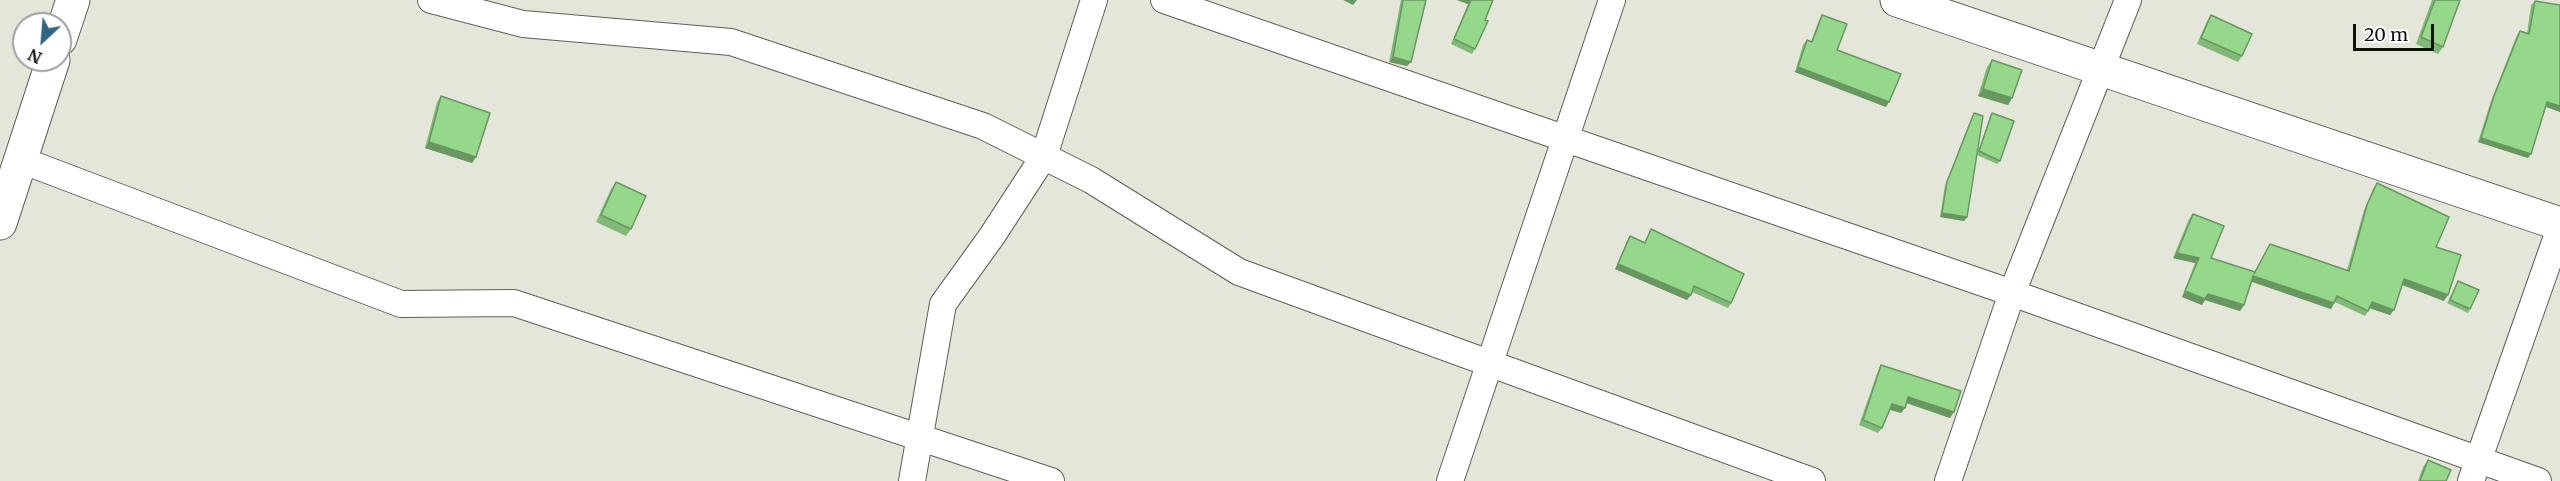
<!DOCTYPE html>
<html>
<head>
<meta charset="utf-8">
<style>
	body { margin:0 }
	#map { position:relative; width:2560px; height:481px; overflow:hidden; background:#e3e6d9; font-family:Merriweather,serif }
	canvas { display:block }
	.north { position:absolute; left:12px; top:12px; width:60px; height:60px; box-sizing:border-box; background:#fff; border:2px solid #a0a09f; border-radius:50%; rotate:206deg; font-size:16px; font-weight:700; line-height:24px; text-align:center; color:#11120e }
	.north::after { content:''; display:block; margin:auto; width:21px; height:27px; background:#306581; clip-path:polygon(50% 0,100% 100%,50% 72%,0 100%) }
	.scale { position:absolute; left:2353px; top:24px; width:81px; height:27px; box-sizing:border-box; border:3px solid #11120e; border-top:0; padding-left:8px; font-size:18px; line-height:21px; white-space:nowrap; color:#11120e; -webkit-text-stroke:4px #fff; paint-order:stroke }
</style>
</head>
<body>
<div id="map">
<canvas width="2560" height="481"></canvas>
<div class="north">N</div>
<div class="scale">20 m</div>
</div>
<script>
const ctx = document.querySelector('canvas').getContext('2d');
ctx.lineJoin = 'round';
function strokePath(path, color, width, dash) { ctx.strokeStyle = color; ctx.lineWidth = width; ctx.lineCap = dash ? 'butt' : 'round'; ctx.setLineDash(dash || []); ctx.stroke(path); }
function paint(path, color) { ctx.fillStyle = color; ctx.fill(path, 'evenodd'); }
const street = new Path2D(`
	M431 0 523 24 731 42 983 126 1091 180 1239 272 1812 481
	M1164 0 2012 293 2538 481
	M21 160 401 304 514 303 1051 481
	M912 481 943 304 992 236 1044 156 1094 0
	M1450 481 1612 0
	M1948 481 2012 293 2128 0
	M2471 481 2560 228`);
const primary = new Path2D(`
	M1897 0 2560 224
	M60 39 73 0
	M0 223 53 60`);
const wall = new Path2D(`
	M1401 0H1426L1407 66 1389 62Z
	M1457 0H1493L1475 49 1472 54 1451 44 1468 4Z
	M2432 0H2460L2443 47 2438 54 2416 44Z
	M2535 1 2560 5V112L2546 107 2528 158 2478 142 2491 101 2517 35 2520 31 2527 34 2531 5Z
	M1822 15 1837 50 1886 107 1795 72 1803 45 1807 40 1811 42 1819 20Z
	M2211 15 2242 56 2238 62 2197 44 2207 21Z
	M1992 60 2012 98 2008 105 1978 96 1987 67Z
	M441 96 476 157 472 163 425 148 437 102Z
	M1974 113 1967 217 1964 221 1940 217 1945 185 1972 117Z
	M1992 113 2000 161 1997 164 1977 155 1990 117Z
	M616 182 631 229 626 236 596 222 611 189Z
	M2377 183 2436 247 2444 301 2402 285 2390 315 2370 308 2365 316 2335 302 2331 309 2252 282 2244 305 2240 311 2205 300 2202 305 2182 297 2195 263 2173 258 2189 219 2193 214 2211 258 2254 272 2270 244 2347 270 2364 210 2373 189Z
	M1651 229 1731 303 1728 308 1692 292 1687 300 1615 269 1627 241 1630 236 1644 243Z
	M2458 281 2470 309 2468 313 2447 303Z
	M1881 365 1950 418 1906 403 1901 413 1890 410 1882 428 1878 433 1859 425 1878 371Z
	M2428 460 2446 481H2418L2423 467Z`);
const shadedWall = new Path2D(`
	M1343 0H1357L1353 5Z
	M1457 0H1471L1468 4Z
	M1393 57 1411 62 1407 66 1389 62Z
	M1798 67 1889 102 1886 107 1795 72Z
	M1983 89 2012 98 2008 105 1978 96Z
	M2547 102 2560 106V112L2544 106Z
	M2481 138 2531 154 2528 158 2478 142Z
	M429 142 476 157 472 163 425 148Z
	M1942 213 1967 217 1964 221 1940 217Z
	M2177 253 2199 258 2195 263 2173 258Z
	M1618 264 1691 295 1687 300 1615 269Z
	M2253 276 2334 303 2331 309 2250 281Z
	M2404 279 2448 295 2444 301 2400 284Z
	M2185 291 2208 294 2244 305 2240 311 2205 300 2202 305 2182 297Z
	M2372 302 2394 310 2390 315 2369 308Z
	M1908 397 1954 412 1950 418 1904 402Z
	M1892 404 1905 408 1901 413 1888 409Z`);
const building = new Path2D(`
	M1403 0H1426L1411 62 1393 57Z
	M1471 0H1493L1485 20 1488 21 1475 49 1454 39Z
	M2435 0H2460L2443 47 2421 37Z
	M2535 1 2560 5V106L2547 102 2531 154 2481 138 2494 96 2520 31 2529 34Z
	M1822 15 1847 24 1837 50 1901 74 1889 102 1798 67 1807 40 1812 42Z
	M2211 15 2252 34 2242 56 2201 38Z
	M1992 60 2022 70 2012 98 1983 89Z
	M441 96 490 113 476 157 429 142Z
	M1974 113 1983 116 1967 217 1942 213 1947 182Z
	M1992 113 2014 121 2000 161 1979 151Z
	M616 182 646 196 631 229 601 215Z
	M2377 183 2449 217 2436 247 2461 255 2448 295 2404 279 2394 310 2372 302 2368 311 2337 296 2334 303 2253 276 2244 305 2208 294 2205 299 2185 291 2199 258 2177 253 2193 214 2224 226 2211 258 2255 272 2254 274 2270 244 2349 271 2367 205Z
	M1651 229 1744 274 1731 303 1694 286 1691 295 1618 264 1630 236 1645 243Z
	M2458 281 2479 290 2470 309 2450 300Z
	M1881 365 1961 391 1954 412 1908 397 1905 408 1892 404 1882 428 1863 420Z
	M2428 460 2451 470 2446 481H2420Z`);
strokePath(street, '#5f6156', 28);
strokePath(primary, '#5f6156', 35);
strokePath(street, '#fff', 26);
strokePath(primary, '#fff', 33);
paint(wall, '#81ba78');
paint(shadedWall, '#699761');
paint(building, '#96d88b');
strokePath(building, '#699761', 1.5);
</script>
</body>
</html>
